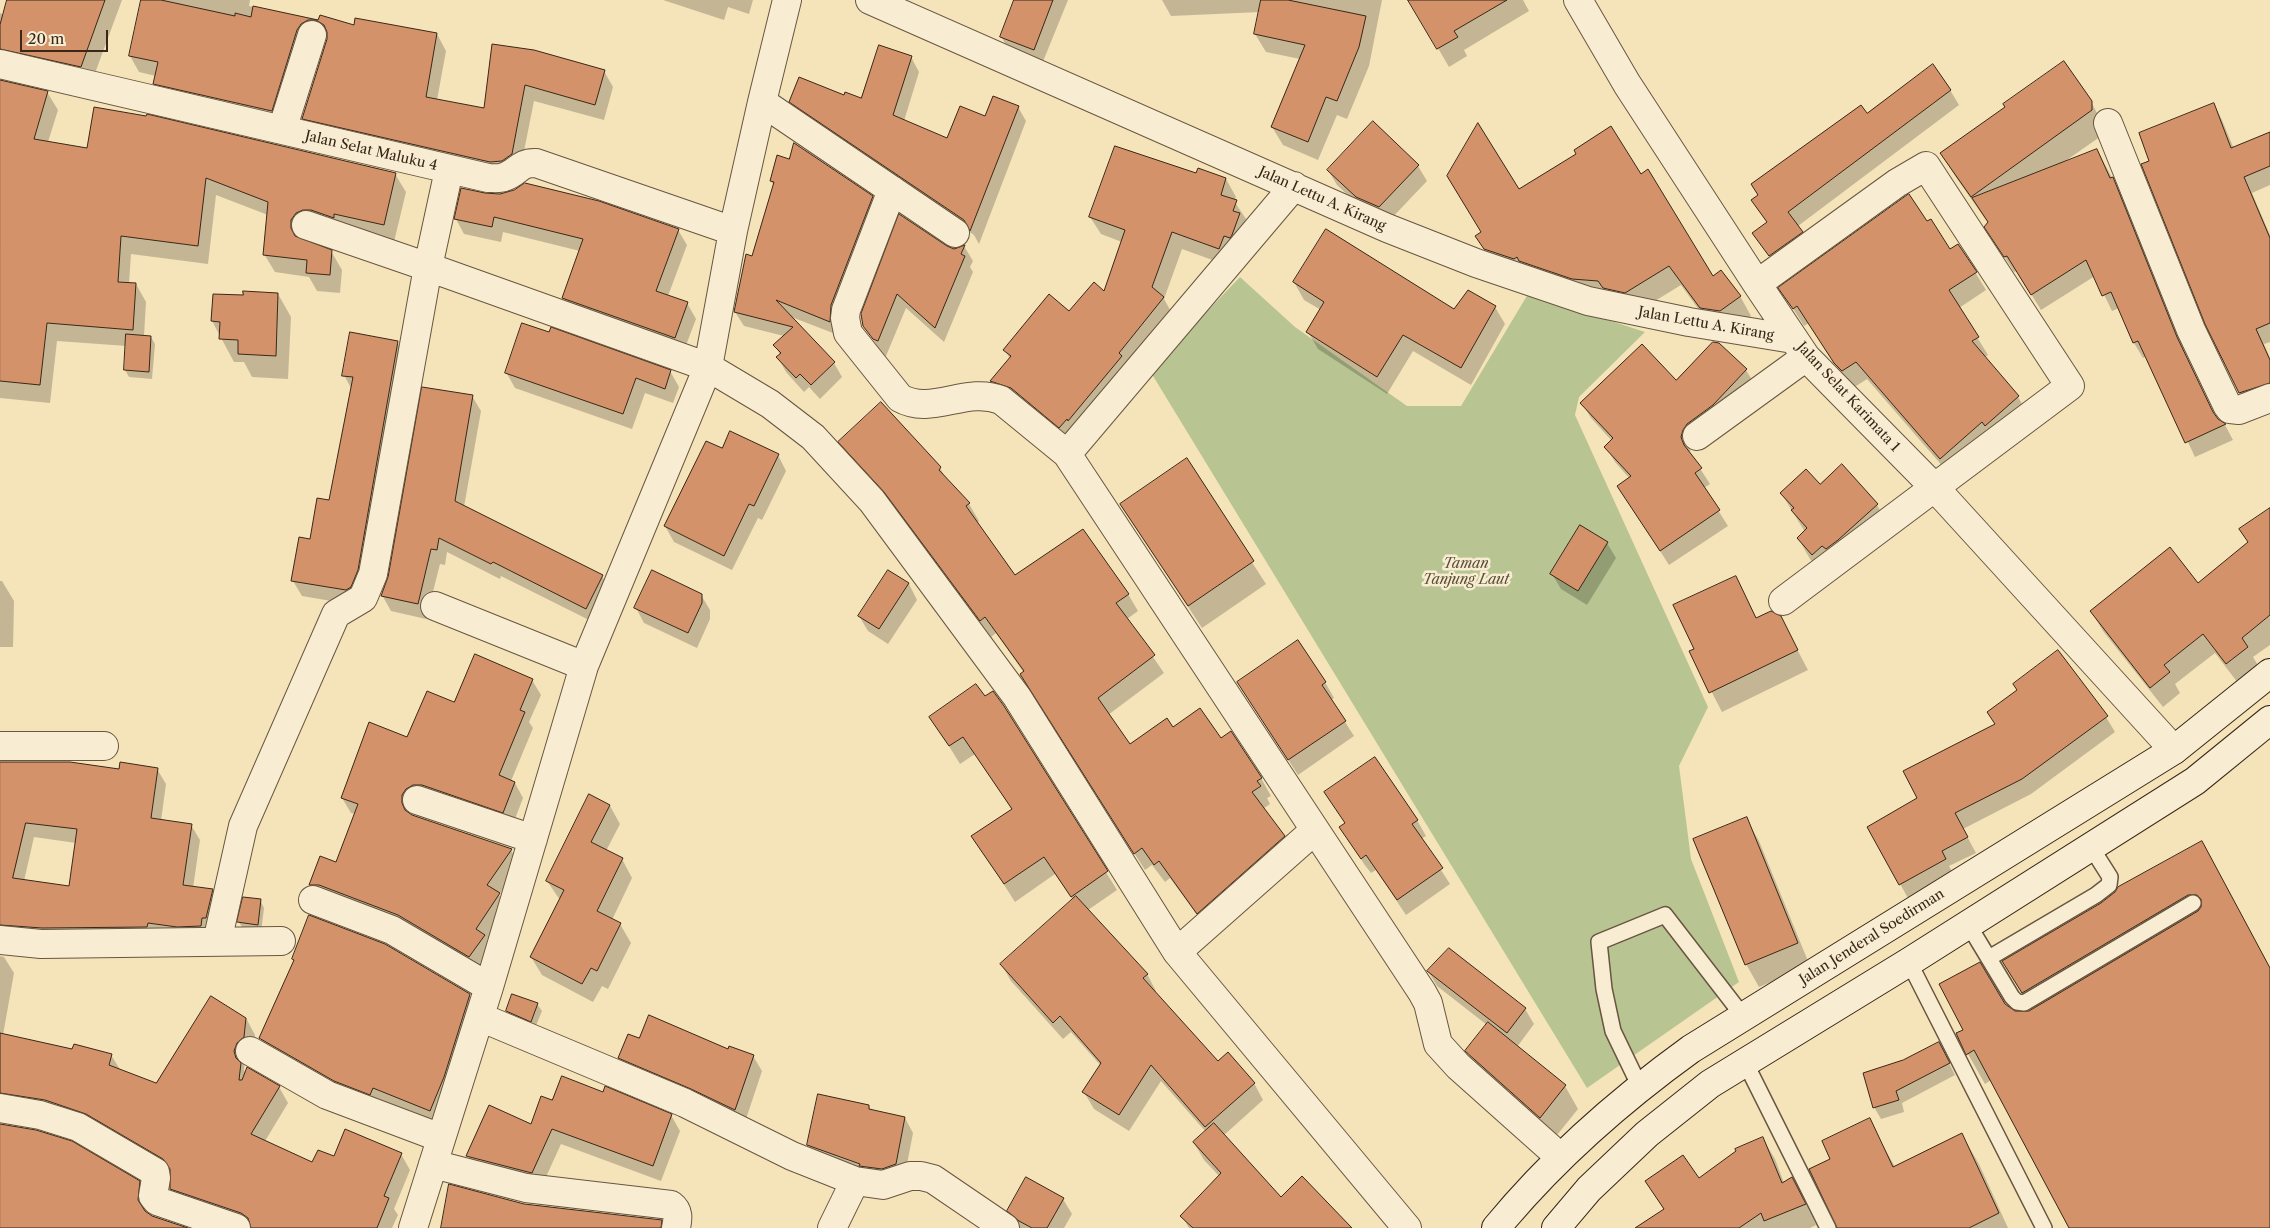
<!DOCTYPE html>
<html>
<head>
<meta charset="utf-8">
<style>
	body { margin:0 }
	#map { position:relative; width:2270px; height:1228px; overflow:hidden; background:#f5e4b9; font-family:"Libre Caslon Text",serif }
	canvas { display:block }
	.scale { position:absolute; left:20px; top:30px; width:88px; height:22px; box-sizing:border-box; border:2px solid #392718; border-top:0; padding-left:6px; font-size:15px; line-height:18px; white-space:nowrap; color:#392718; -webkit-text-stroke:4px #f8edd2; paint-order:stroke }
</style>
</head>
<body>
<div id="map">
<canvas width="2270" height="1228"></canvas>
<div class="scale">20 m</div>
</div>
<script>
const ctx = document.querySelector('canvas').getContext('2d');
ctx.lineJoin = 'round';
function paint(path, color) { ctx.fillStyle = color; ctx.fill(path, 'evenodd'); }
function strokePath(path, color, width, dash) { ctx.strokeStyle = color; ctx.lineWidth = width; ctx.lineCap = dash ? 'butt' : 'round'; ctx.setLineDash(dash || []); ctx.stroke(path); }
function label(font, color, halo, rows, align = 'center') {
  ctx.font = font + ' "Libre Caslon Text",serif'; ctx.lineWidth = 5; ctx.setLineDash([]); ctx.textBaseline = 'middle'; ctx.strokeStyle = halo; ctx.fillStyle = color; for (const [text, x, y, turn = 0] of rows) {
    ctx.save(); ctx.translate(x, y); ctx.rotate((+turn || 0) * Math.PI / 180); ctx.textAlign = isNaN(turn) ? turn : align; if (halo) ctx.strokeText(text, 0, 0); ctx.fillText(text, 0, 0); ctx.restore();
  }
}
const green = new Path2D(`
	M1240 277 1295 327 1407 406H1461L1528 294 1645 332 1579 397 1575 415 1708 707 1679 766 1691 859 1739 982 1587 1088 1150 371Z`);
const shadow = new Path2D(`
	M8 0H122L91 84 0 71V13L4 15Z
	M142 0H250L249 6 319 21 437 34 446 51 437 100 485 109 494 46 604 71 613 87 604 120 534 101 520 171 313 135 303 118 328 37 318 36 281 127 164 100 154 83 156 76 139 72 130 56Z
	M663 0H753L749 14 728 7 724 20Z
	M1016 0H1068L1042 64 1010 52 1001 36Z
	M1162 0H1382L1369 66 1347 119 1337 115 1318 160 1283 145 1272 127 1300 59 1266 52 1255 34 1260 12 1171 16Z
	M1410 0H1523L1529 11 1464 50 1467 56 1449 67Z
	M911 57 919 72 904 121 948 139 986 117 1018 107 1026 121 979 244 974 235 799 117 791 102 844 97 862 100Z
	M0 81 47 92 58 110 48 142 88 149 395 174 406 192 394 242 306 231 300 239 331 251 342 270 340 293 317 291 309 277 275 272 264 254 268 215 216 195 208 264 131 254 129 284H136L146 302 144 336 151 337 155 344 152 379 129 377 125 370 127 346 57 341 50 403 0 398Z
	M1950 90 1959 105 1798 226 1811 248 1779 271 1754 233 1767 223 1753 201 1867 115Z
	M2091 102 2104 126V134L2064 162 2097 150 2121 194 2185 353 2217 420 2225 425 2233 440 2195 457 2147 356 2143 358 2134 343 2119 308 2112 311 2095 276 2041 310 2017 271 2014 272 1995 242 1988 223 1955 176 1941 153Z
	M2214 104 2222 120 2234 149 2270 136V185L2252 193 2270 235V342L2264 344 2270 358V400L2249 408 2206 323 2151 161Z
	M1418 166 1427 181 1388 222 1366 212 1337 185 1328 170Z
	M1197 174 1226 179 1236 197 1234 201 1246 219 1229 266 1182 249 1164 299 1173 315 1070 444 1002 399 992 381 1010 359 1005 350 1105 293 1122 242 1101 234 1090 217Z
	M1640 176 1712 278 1740 296 1751 316 1732 331 1712 328 1681 285 1637 312 1488 256 1477 236 1482 233 1519 190Z
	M771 181 872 197 880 212 838 335 789 316 834 363 842 377 820 399 809 387 804 392 786 372 778 358 780 355 775 345 784 336 744 326 735 312 774 186Z
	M462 189 678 230 687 245 668 296 687 303 696 319 683 353 572 313 563 298 580 251 503 232 501 242 464 234 456 219Z
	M1926 223 1950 251 1975 272 1986 290 1959 308 1988 355 1984 358 2018 397 2028 414 1951 476 1867 379 1853 388 1846 381 1809 323 1804 326 1780 288Z
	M964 246 973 261 970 267 973 272 944 342 906 308 886 356 883 355 864 326 863 314 946 247 954 250Z
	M1294 282 1454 311 1495 307 1505 324 1471 385 1413 351 1387 394 1318 349 1308 332 1321 310 1304 300Z
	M278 294 291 317 288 379 252 377 244 362H234L212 321 244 296Z
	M397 342 406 357 355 605 302 596 293 581 330 501 352 390 344 375Z
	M1719 344 1746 370 1755 385 1691 446 1690 453 1710 484 1704 488 1728 526 1669 565 1628 501 1630 479 1615 462 1606 447 1612 441 1591 418 1582 403 1676 382Z
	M670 371 679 387 673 403 645 393 632 429 515 388 506 372Z
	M472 396 481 411 464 507 602 576 611 592 595 623 501 576 500 579 447 552 445 565 440 564 426 619 391 611 382 595Z
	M840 442 940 468 949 483 969 504 979 521 976 523 1015 577 1128 594 1138 611 1127 619 1164 673 1108 715 1130 746 1173 729 1221 739 1261 778 1271 796 1267 798 1270 804 1263 809 1294 854 1208 930 1170 878 1165 882 1152 865 1145 870 1031 692 1021 675 1024 673 996 633 991 637 896 509 850 459Z
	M722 450 778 455 786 471 762 520 758 518 732 570 674 542 665 526Z
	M1186 460 1266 584 1202 628 1121 504Z
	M1842 466 1877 505 1889 526 1825 575 1810 559 1798 538 1805 532 1781 493 1820 486Z
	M2270 509V645L2253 657 2259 667 2238 683 2215 653 2175 684 2180 693 2163 707 2103 631 2091 611 2198 584 2249 543Z
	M1607 543 1616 558 1587 605 1561 589 1552 574Z
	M888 571 909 584 917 600 888 644 868 631 859 616Z
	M1736 578 1757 619 1780 617 1808 670 1722 712 1691 652 1695 650Z
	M0 581H2L14 601 13 647H0Z
	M701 595 710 610V619L697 648 644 623 636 608Z
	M532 680 541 695 529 722 533 728 511 781 515 783 523 798 512 827 410 810V815L511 850 519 865 499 895 507 909 487 940 493 951 478 972 319 900 311 885 337 863 356 814 351 813 342 798 408 738 455 704Z
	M1325 682 1334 698 1331 700 1354 736 1298 775 1248 697Z
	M985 698 1003 707 1117 890 1088 910 1147 974 1156 991 1155 993 1218 1062 1254 1083 1263 1100 1223 1136 1281 1199 1350 1228H1189L1182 1216 1220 1177 1204 1160 1194 1143 1206 1132 1161 1081 1129 1131 1094 1109 1084 1092 1101 1066 1071 1032 1063 1039 1011 981 1001 964 1073 900 1055 874 1015 902 973 836 1012 810 975 754 960 764 931 717Z
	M2106 717 2115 732 2031 794 1963 829 1976 853 1949 866 1954 875 1909 900 1869 827Z
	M0 763 120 770 157 769 166 784 161 821 191 825 200 840 193 888 212 890 221 905 215 933 0 937ZM34 837 76 843 70 887 24 881Z
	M610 806 620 824 606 851 622 859 632 878 612 920 620 924 631 943 608 989 602 986 593 1002 542 975 531 957 560 900 547 881Z
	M1746 818 1759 841 1810 966 1759 987 1746 964Z
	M1417 820 1426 836 1421 839 1450 884 1406 915 1376 870 1371 873 1364 864 1350 841 1346 824Z
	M2202 843 2270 968V1228H2070L1991 1080 1985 1084 1968 1054 2004 1004 2015 1012 2029 1013 2032 1010 2003 962Z
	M260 900 264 908 261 932 243 929 239 922Z
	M1449 949 1525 1009 1534 1024 1517 1047 1565 1086 1578 1109 1553 1140 1480 1074 1467 1051 1487 1025 1437 986 1428 971Z
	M0 956 4 957 14 973 3 1035 73 1051 111 1055 121 1071 157 1084 246 1018 255 1035 253 1053 245 1059 244 1070 246 1074 248 1069 279 1087 288 1103 265 1141 313 1164 334 1158 401 1154 410 1170 394 1209 398 1215 392 1228H249L181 1205 171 1189 172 1173 96 1129 0 1112Z
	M293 959 469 995 478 1010 438 1126 379 1109 269 1053 260 1038 294 962Z
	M537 1004 542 1011 535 1028 511 1018 507 1011Z
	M640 1039 753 1056 762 1071 744 1125 628 1073 619 1058Z
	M1945 1055 1955 1075 1902 1103 1904 1112 1881 1119 1874 1107 1864 1074Z
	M603 1094 671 1115 680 1131 661 1181 561 1144 541 1188 476 1172 468 1156 531 1126 553 1102Z
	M869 1106 871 1111 905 1118 913 1133 904 1180 817 1160 808 1145Z
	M1869 1120 1895 1167 1962 1135 1979 1164 2008 1228H1837L1832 1159Z
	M0 1125 139 1182 148 1198 147 1214 184 1228H0Z
	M1763 1139 1775 1159 1784 1183 1804 1200 1816 1225 1810 1228H1638L1664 1210 1647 1181 1698 1179Z
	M1063 1199 1072 1214 1064 1228H1020L1009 1211Z`);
const building = new Path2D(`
	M7 0H105L81 67 0 49V25Z
	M141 0H161L235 16V13L251 17 253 6 318 20 320 15 354 25 355 18 437 33 426 97 484 108 492 44 534 50 605 70 595 105 525 85 512 154 502 161 490 162 302 119 327 39V32L324 25 316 20H308L301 24 297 30 272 111 153 84 158 62 129 56Z
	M1014 0H1053L1034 50 1000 37Z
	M1261 0H1288L1366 16 1359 47 1337 101 1326 97 1308 142 1271 127 1305 45 1254 34Z
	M1408 0H1507L1454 31 1458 37 1437 49Z
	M879 45 912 56 893 115 947 138 960 106 985 116 993 96 1019 106 970 231 964 220 789 102 799 77 844 95 845 92 861 98Z
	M2064 61 2092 101V110L1971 197 1940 153 2005 107 2003 104Z
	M1933 64 1951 90 1788 212 1803 232 1769 256 1752 233 1767 222 1751 200 1758 195 1751 184 1861 105 1867 113Z
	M0 80 48 91 34 139 87 148 94 107 146 116 147 114 396 173 384 225 334 214V218L311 210H303L296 213 291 220V228L295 236 332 250 330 275 306 273 307 260 263 255 268 202 206 178 198 246 121 236 118 282 136 283 133 330 47 323 40 385 0 381Z
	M2214 103 2231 148 2270 132V166L2244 177 2270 238V323L2256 329 2270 360V383L2239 393 2205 324 2141 164 2149 161 2139 133Z
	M1373 121 1419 165 1379 207 1356 197 1327 170Z
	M1478 123 1519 189 1576 154 1574 150 1611 126 1641 174 1648 169 1713 276 1721 270 1741 296 1720 311 1700 308 1669 266 1625 293 1603 288 1598 281 1572 279 1519 261 1517 257 1514 259 1484 249 1475 236 1481 232 1447 176Z
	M794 143 873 196 831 305 830 322 776 300 835 362 811 385 800 374 796 378 776 357 781 353 773 345 793 327 734 312 746 254 752 256 774 182 770 181 777 155 789 159Z
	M1115 146 1196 173 1198 168 1226 178 1221 195 1237 200 1233 211 1240 213 1232 235 1230 238 1224 236 1219 249 1172 232 1152 287 1164 297 1119 353 1122 356 1068 421 1067 419 1059 428 1011 388 990 381 1011 356 1003 350 1049 294 1069 311 1094 282 1104 291 1125 230 1089 217Z
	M2097 149 2110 178 2113 177 2177 337 2213 412 2218 419 2226 424 2185 443 2138 341 2133 343 2111 292 2102 296 2086 260 2031 295 2007 256 2004 257 1984 227 1988 222 1972 198Z
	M525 183 599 201 679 229 656 291 688 302 675 338 562 298 583 239 494 217 492 227 454 219 461 188 485 193 500 194 514 190Z
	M1909 194 1927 221 1931 219 1950 249 1958 244 1977 272 1949 290 1979 337 1972 341 2019 396 1985 426 1982 422 1940 459 1856 362 1842 371 1834 363 1797 306 1793 309 1778 288Z
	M899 214 947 246 954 249 965 245 961 254 965 256 935 328 897 294 878 341 873 339 863 326 861 314Z
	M1326 229 1454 309 1468 290 1496 306 1461 368 1403 335 1377 377 1306 332 1324 302 1293 282Z
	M243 291 278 293 276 356 238 354V340L219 339 220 322 211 321 213 294 243 295Z
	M522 323 549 332 551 327 671 370 665 389 636 378 623 414 505 373Z
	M350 332 398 341 358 570 351 587 346 590 291 581 299 537 310 539 317 498 329 500 353 377 342 376Z
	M126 334 151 336 149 372 124 370Z
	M1713 342 1719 343 1747 369 1713 405 1687 424 1683 430 1681 437 1684 445 1702 468 1695 473 1720 510 1660 551 1617 486 1631 476 1604 447 1613 438 1580 403 1642 344 1676 380Z
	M422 387 473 395 455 501 603 575 586 609 493 562 491 564 439 538 437 550 431 549 418 604 381 596 388 577Z
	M881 402 941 467 939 470 970 503 966 506 1015 575 1083 529 1129 594 1116 603 1155 655 1098 698 1130 744 1167 718 1173 727 1200 708 1221 738 1231 731 1262 778 1257 781 1261 786 1252 792 1285 836 1197 914 1159 861 1154 865 1142 848 1134 854 1020 674 1024 671 985 617 980 621 884 492 838 442Z
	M730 431 779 454 754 506 749 504 724 556 664 526 706 441 722 448Z
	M1187 458 1254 561 1188 606 1120 504Z
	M1842 464 1878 504 1838 540 1826 549 1822 546 1812 555 1797 538 1807 528 1791 510 1794 508 1780 493 1806 469 1820 484Z
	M2270 508V615L2242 638 2248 647 2226 664 2203 634 2164 665 2170 672 2150 688 2090 611 2170 547 2198 583 2248 542 2239 529Z
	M1580 525 1608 542 1578 591 1550 574Z
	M652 570 702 594V603L688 633 634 608Z
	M888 570 909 583 879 629 858 616Z
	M1736 576 1756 618 1771 611 1781 616 1798 650 1709 693 1689 651 1694 649 1673 605Z
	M1298 640 1326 682 1322 685 1346 721 1288 760 1237 682Z
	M2058 650 2108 716 2022 779 1955 813 1968 837 1942 851 1946 859 1899 885 1867 827 1917 798 1903 771 1995 724 1987 712 2017 690 2013 684Z
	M475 654 533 679 520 710 525 712 499 775 515 782 503 813 422 785H413L406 789 402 795V803L405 810 412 815 512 849 487 885 500 893 476 929 485 935 469 957 398 915 319 885H309L320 856 336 862 358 804 341 798 369 722 407 737 427 691 454 702Z
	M976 684 985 696 993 691 1004 706 1108 871 1071 897 1044 857 1004 884 971 836 1012 809 963 737 949 746 929 717Z
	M1375 757 1418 820 1412 824 1443 868 1397 900 1366 855 1361 859 1339 827 1345 823 1324 792Z
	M0 762H70L119 769 120 762 158 768 151 818 192 824 183 885 213 889 206 918H202L201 926 177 927 148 923 147 927 42 928 0 925ZM26 823 77 829 69 886 13 878Z
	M589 794 610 805 591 842 623 858 597 911 621 923 597 971 591 968 582 984 530 957 564 890 546 881Z
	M1747 817 1798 943 1745 965 1693 839Z
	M2202 841 2270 968V1228H2069L1974 1050 1966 1055 1956 1033 1963 1030 1939 984 1980 962 2005 1004 2015 1011H2029L2198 911 2201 907V899L2197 895H2188L2022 993 2002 961 2101 903 2115 892 2118 887Z
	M1076 896 1148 974 1143 978 1218 1061 1228 1052 1255 1083 1205 1127 1151 1065 1119 1115 1082 1092 1101 1063 1060 1016 1053 1023 1000 964Z
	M243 897 261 899 258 925 237 922Z
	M309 915 385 944 470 994 444 1077 430 1111 373 1088 370 1095 334 1081 259 1038 294 960 292 959Z
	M1449 948 1526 1008 1507 1033 1427 971Z
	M512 994 538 1003 531 1022 506 1011Z
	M211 996 246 1018 244 1037 237 1043 234 1051 236 1058 241 1063 239 1080H242L247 1067 280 1086 251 1134 312 1162 318 1150 334 1156 345 1129 402 1153 384 1196 389 1198 377 1228H251L248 1218 241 1213 170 1189V1169L163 1159 86 1114 45 1100 0 1093V1033L72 1049 74 1044 112 1054 109 1065 156 1083Z
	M649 1015 728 1049 729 1046 754 1055 735 1110 691 1089 618 1058 628 1034 639 1038Z
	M1488 1022 1566 1085 1540 1118 1465 1051Z
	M1939 1042 1950 1063 1896 1091 1899 1100 1873 1108 1863 1073 1903 1060Z
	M562 1076 603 1092 605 1086 672 1114 653 1166 552 1129 532 1173 466 1156 489 1105 531 1124 541 1096 552 1100Z
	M818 1094 869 1105V1109L905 1117 896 1164 882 1169 859 1166 860 1164 807 1145Z
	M1870 1118 1893 1167 1962 1133 1999 1213 1969 1228H1837L1809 1169 1830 1159 1822 1141Z
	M1214 1123 1281 1197 1302 1176 1352 1228H1193L1180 1216 1221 1173 1193 1142Z
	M0 1124 36 1130 72 1141 140 1181 138 1200 145 1211 152 1216 188 1228H0Z
	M1763 1137 1782 1183 1792 1177 1806 1204 1764 1221 1761 1213 1739 1228H1635L1664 1209 1645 1181 1683 1155 1699 1178 1736 1151 1735 1149Z
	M1026 1177 1064 1198 1047 1228H1032L1019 1221 1007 1211Z
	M449 1184 524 1204 662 1220 661 1228H441Z`);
const lane = new Path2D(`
	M1968 924 2012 997 2017 1002 2024 1003 2193 903
	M1989 958 2096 895 2109 885 2110 877 2091 847
	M1909 962 2044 1228
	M1745 1062 1828 1228
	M1640 1087 1613 1031 1604 989 1599 942 1665 915 1743 1016`);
const street = new Path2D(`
	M870 0 1387 228 1476 263 1588 301 1689 322 1793 339
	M1578 0 1627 84 1757 284 1806 357 1935 488 2174 750
	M0 64 488 178C493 178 500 179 504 177 518 173 519 162 536 163L733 231
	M762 102 955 233
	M2108 123 2191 330 2227 405 2230 409 2239 410 2270 398
	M282 130 312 35
	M1294 186 1067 454 1422 992 1428 1003 1438 1044 1458 1066 1560 1157
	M892 190 846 310 845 318 848 333 900 398C932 416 966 386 1001 400L1067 454
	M306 225 428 267 708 367 770 404 813 437 872 501 1017 697 1177 952 1407 1228
	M1757 284 1897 183 1926 166 2070 386 1783 601
	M1697 436 1806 357
	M435 606 584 666
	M0 746H104
	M417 800 533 839
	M313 900 392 930 489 987
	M0 940 41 944 281 941
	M217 942 243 826 336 614 363 598 373 574 428 267 449 170
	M1177 952 1315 830
	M480 1017 685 1103 792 1156 855 1181 883 1185 910 1176H921L933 1179 1005 1228
	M250 1051 327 1095 441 1138
	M0 1108 40 1115 78 1127 155 1172 156 1178 153 1196 157 1201 236 1228
	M433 1164 526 1188 671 1205C679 1211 678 1218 676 1228
	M413 1228 489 987 584 666 708 367 733 231 762 102 787 0
	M832 1228 855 1181`);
const secondary = new Path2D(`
	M1496 1228C1552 1160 1619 1101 1691 1049L2174 750 2270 673
	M1556 1228 1589 1189 1647 1134 1710 1084 1909 962 2195 781 2270 720`);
const streetNames = [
	["Jalan Selat Maluku 4",371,151,13],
	["Jalan Lettu A. Kirang",1322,199,24],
	["Jalan Lettu A. Kirang",1706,324,10],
	["Jalan Selat Karimata 1",1848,397,47],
	["Jalan Jenderal Soedirman",1872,937,-32]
];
const parkNames = [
	["Taman",1466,564],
	["Tanjung Laut",1466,580]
];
paint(green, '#b8c592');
paint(shadow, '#0003');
paint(building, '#d3926a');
strokePath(building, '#392718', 1);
strokePath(lane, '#685640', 18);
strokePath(street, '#685640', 30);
strokePath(secondary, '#392718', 30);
strokePath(lane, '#f8edd2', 15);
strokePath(street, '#f8edd2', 28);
strokePath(secondary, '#f8edd2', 28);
label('14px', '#392718', '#f8edd2', streetNames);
label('italic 14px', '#594e36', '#f8edd2', parkNames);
</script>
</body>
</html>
